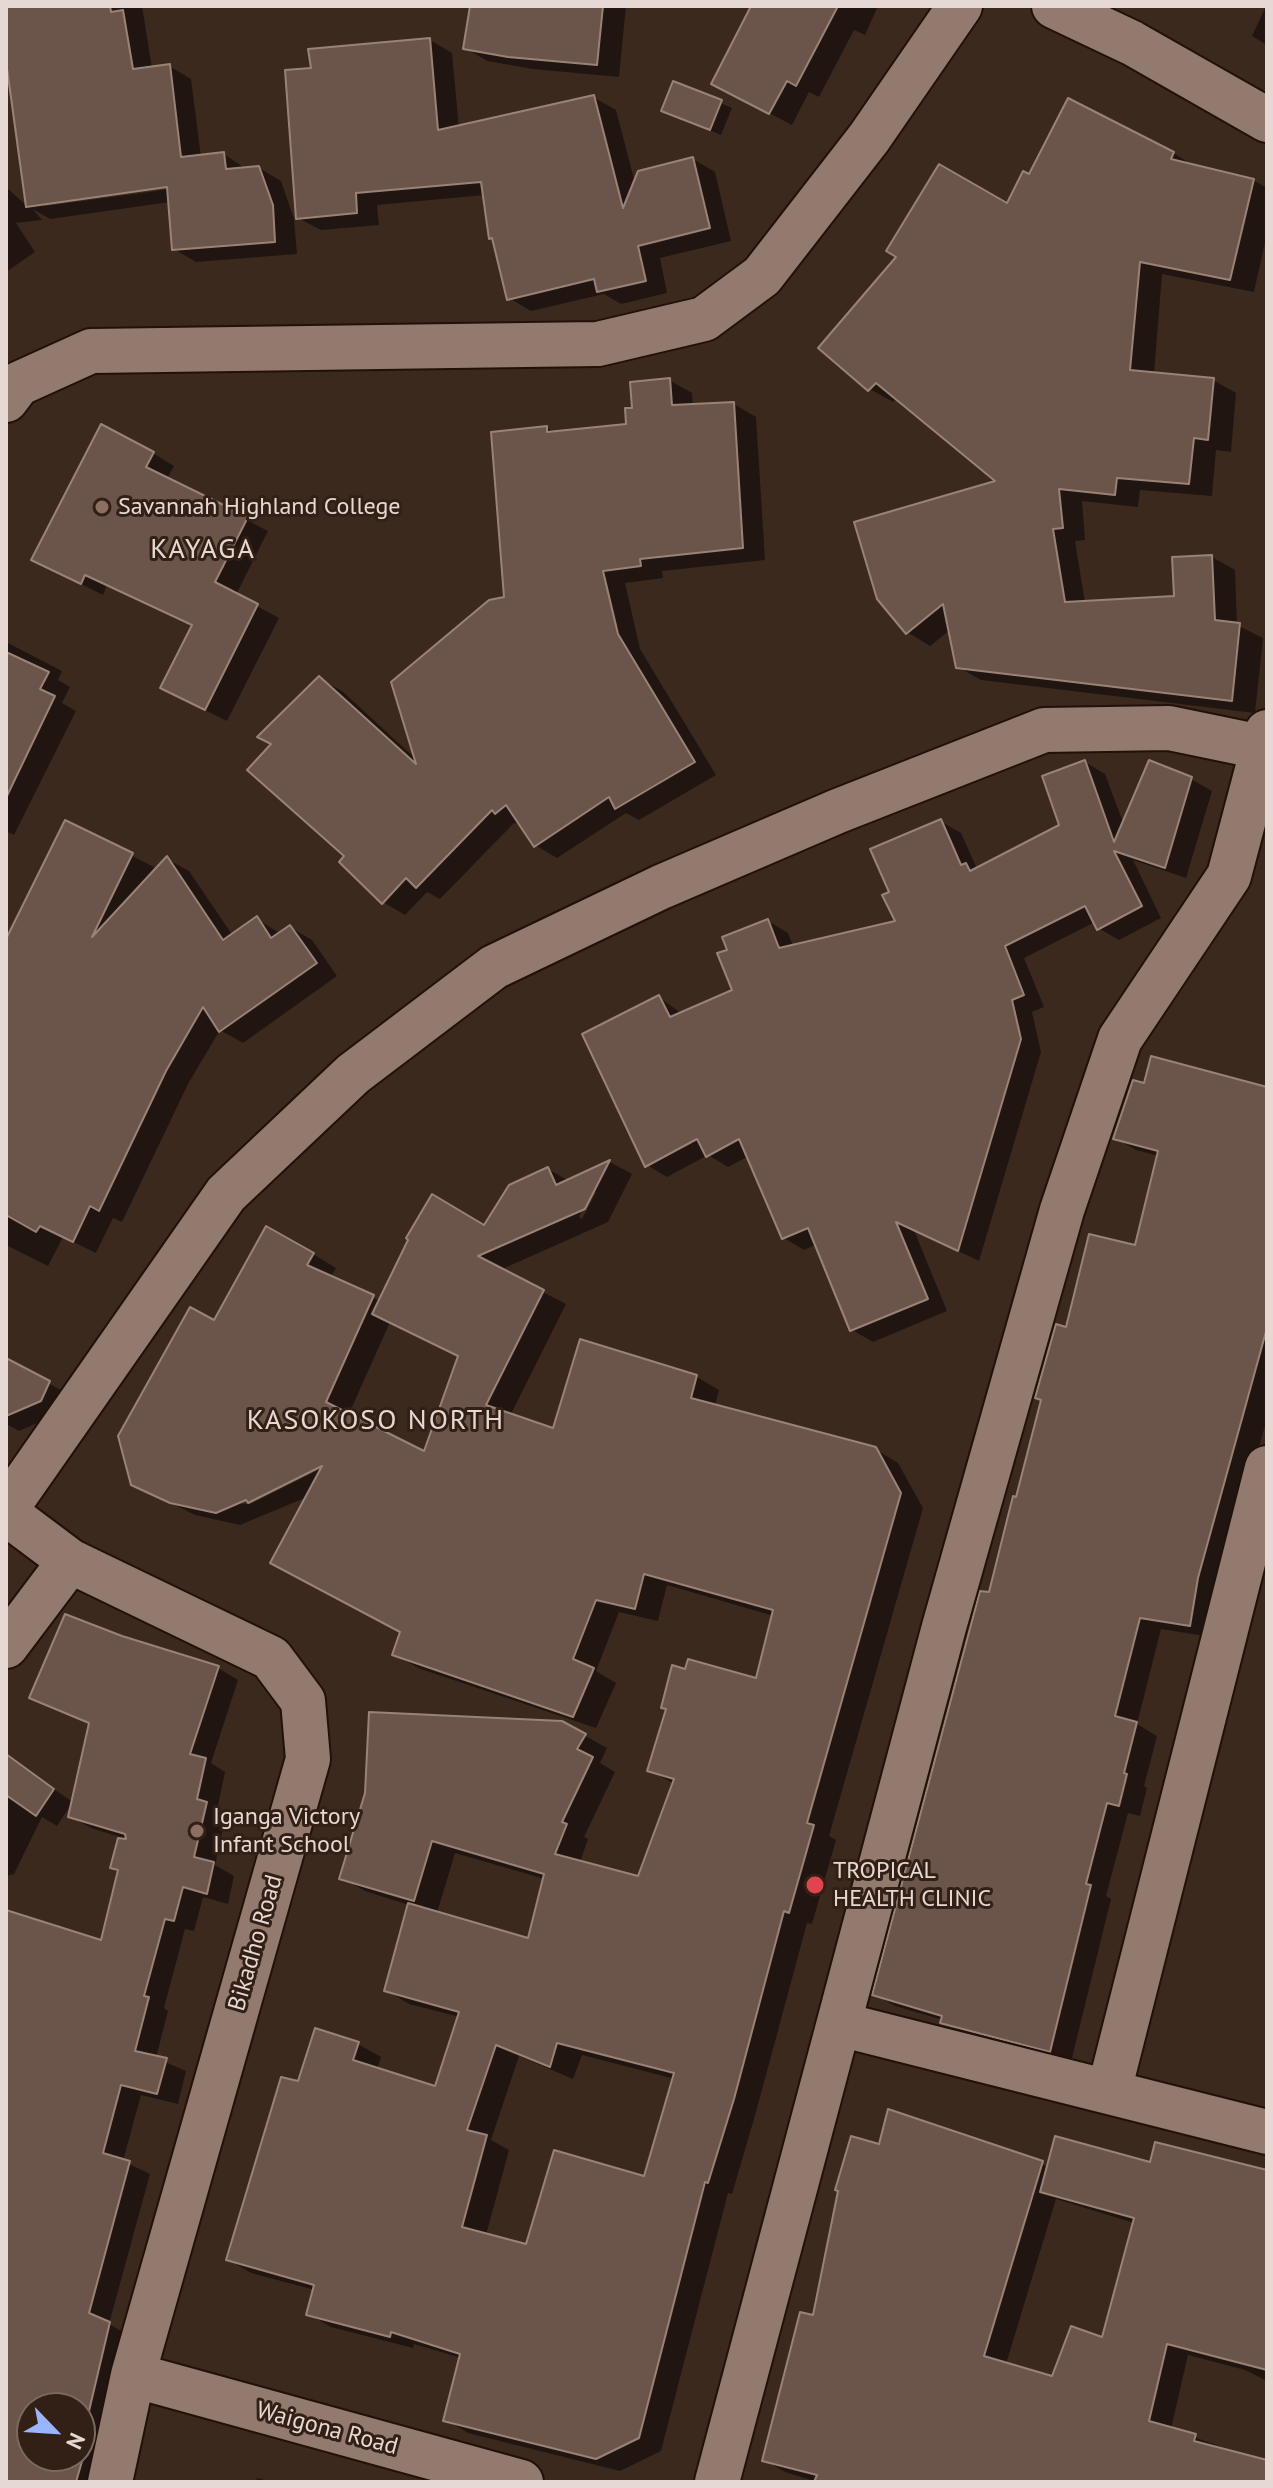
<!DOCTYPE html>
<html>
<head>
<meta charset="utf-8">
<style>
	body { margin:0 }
	#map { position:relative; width:1273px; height:2488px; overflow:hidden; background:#3c291e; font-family:"PT Sans",sans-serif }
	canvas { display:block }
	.frame { position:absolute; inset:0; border:8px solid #e6d9d3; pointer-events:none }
	.north { position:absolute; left:16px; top:2392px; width:80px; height:80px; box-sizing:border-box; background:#321f15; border:2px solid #7a6961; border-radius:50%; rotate:115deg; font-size:22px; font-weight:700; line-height:32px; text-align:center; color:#e6d9d3 }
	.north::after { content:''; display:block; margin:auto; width:28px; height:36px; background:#98b5fd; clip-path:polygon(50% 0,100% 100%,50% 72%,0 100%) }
</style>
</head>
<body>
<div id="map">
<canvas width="1273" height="2488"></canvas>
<div class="frame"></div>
<div class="north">N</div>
</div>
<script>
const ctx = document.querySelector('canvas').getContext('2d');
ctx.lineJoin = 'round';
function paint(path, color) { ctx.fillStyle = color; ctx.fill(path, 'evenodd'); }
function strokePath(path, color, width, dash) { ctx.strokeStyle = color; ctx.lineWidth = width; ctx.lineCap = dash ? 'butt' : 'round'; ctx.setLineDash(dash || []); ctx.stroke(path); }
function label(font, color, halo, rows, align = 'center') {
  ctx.font = font + ' "PT Sans",sans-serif'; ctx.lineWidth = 6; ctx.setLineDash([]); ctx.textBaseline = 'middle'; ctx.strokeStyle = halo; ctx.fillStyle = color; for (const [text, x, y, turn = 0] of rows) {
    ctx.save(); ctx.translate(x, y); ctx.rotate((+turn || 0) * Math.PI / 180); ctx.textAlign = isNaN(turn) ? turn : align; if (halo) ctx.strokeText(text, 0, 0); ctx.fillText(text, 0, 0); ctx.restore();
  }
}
const shadow = new Path2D(`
	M6 6H142L152 68 169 66 191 79 201 157 224 154 246 169 259 168 281 181 294 219 297 254 196 262 174 249 170 202 50 219 33 209 42 220 16 223 35 252 6 272V187L28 207 6 63ZM177 184 178 188 45 206V202Z
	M472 6H626L619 77 533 69 487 61 465 48Z
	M754 6H878L865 35 854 30 819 97 809 92 792 125 736 96Z
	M1266 6H1267V45L1252 36Z
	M430 40 452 53 459 128 593 97 616 110 635 183 693 159 715 172 731 241 660 258 667 293 621 304 604 294 531 311 509 298 495 240 491 238 485 195 377 205 379 225 321 230 298 218 314 70Z
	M674 83 732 108 721 135 663 110Z
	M1173 153 1198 168 1253 180 1267 188V234L1254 292 1162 274 1154 374 1213 380 1236 393 1231 452 1216 450 1212 496 1140 490 1138 507 1082 501 1085 540 1075 541 1085 603 1176 598 1212 557 1235 570 1237 625 1263 638 1255 713 981 680 958 667 950 630 930 646 907 632 999 482 897 398 893 402 870 389 1030 176Z
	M669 380 692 393 693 406 734 404 756 417 765 560 662 571 663 578 625 583 640 649 716 775 639 820 626 813 557 858 535 845 521 824 514 823 440 899 427 892 405 915 383 902 347 856 274 744 320 679 342 691 417 760 506 599 547 428 556 433 628 426 634 410Z
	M153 453 174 466 167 479 268 531 236 595 279 618 227 721 184 700 193 626 107 585 103 595 55 571Z
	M6 642 62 671 58 680 70 687 62 703 76 711 14 835 6 831Z
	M1085 762 1105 774 1124 825 1191 779 1212 791 1186 878 1133 860 1161 918 1119 940 1098 928 1095 922 1024 958 1044 1007 1032 1012 1041 1052 979 1261 914 1230 947 1311 873 1342 852 1330 817 1244 804 1250 784 1238 749 1156 728 1167 708 1155 667 1177 647 1165 659 997 682 1014 734 992 729 951 768 921 788 933 793 946 898 922 891 893 940 821 961 833 977 869 1062 826Z
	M66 822 154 867 150 876 167 859 189 871 233 936 257 919 281 934 290 927 312 940 337 976 243 1043 220 1030 188 1084 122 1222 113 1218 96 1253 63 1237 48 1266 6 1245V937L9 938Z
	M1146 1085 1267 1087V1419L1218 1590 1211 1637 1161 1629 1137 1724 1157 1736 1144 1786 1147 1788 1140 1816 1128 1813 1106 1896 1111 1899 1071 2062 963 2034 943 2020 895 2006 874 1994 1067 1329 1137 1247 1159 1156 1136 1150 1115 1138Z
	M610 1162 632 1174 608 1222 500 1270 566 1304 510 1416 555 1431 582 1342 697 1377 719 1390 715 1406 875 1449 898 1463 923 1508 829 1836 836 1840 812 1924 807 1923 756 2112 732 2194 728 2193 661 2451 620 2471 468 2433 446 2420 461 2358 414 2344 413 2348 331 2327 308 2314 315 2290 251 2273 229 2260 299 2084 316 2031 358 2044 381 2057 377 2070 436 2089 460 2017 409 2004 386 1990 409 1905 365 1891 342 1878 562 1723 607 1748 600 1763 615 1772 584 1837 588 1839 580 1862 639 1879 674 1784 650 1770 757 1680 774 1616 667 1585 658 1621 619 1612 596 1671 616 1683 596 1728 418 1668 395 1654 402 1632 307 1497 240 1525 195 1515 133 1484 215 1322 313 1254 336 1268 330 1278 380 1301 485 1228 548 1169 569 1181ZM591 1192H596L582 1219 579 1217ZM390 1322 468 1358 425 1454 348 1416ZM330 1460 332 1463 250 1504H241ZM455 1853 545 1879 529 1940 437 1913ZM582 2055 675 2079 646 2179 528 2246 486 2235 509 2150 491 2140 519 2056 573 2079Z
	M6 1360 70 1395 62 1412 19 1431 6 1424Z
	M121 1638 218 1668 238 1680 211 1763 225 1772 217 1810 226 1815 215 1865 234 1876 228 1904 203 1897 194 1931 185 1929 164 2008 168 2011 156 2058 186 2071 178 2104 141 2095 123 2161 150 2174 109 2324 130 2336 99 2482H6V1912L102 1942 120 1871 113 1867 120 1837 91 1828 70 1816 91 1725 32 1697ZM32 2408H80V2456H32Z
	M12 1761 73 1802 57 1826 42 1817 14 1874 6 1876V1769Z
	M890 2112 1049 2167 1151 2164 1267 2173V2381L1245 2370 1188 2355 1171 2429 1267 2463V2482H817L785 2472 764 2460 880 2147ZM1056 2199 1134 2223 1103 2340 1054 2379 1006 2364Z
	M257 2478 272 2482H256Z`);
const building = new Path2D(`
	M6 6H110L111 12 123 10 133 69 170 64 181 157 224 152 226 169 259 166 273 205 275 242 172 250 167 187 26 207 6 61Z
	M470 6H603L597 65 508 57 463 49Z
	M751 6H838L796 86 787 81 769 114 711 84Z
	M430 38 438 130 594 95 623 208 638 171 693 157 710 228 638 246 646 281 597 292 594 279 507 300 492 238 489 239 481 182 356 193 357 213 296 219 285 70 311 68 308 49Z
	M673 81 722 100 710 130 661 111Z
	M1068 98 1174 152 1171 159 1254 179 1230 280 1140 262 1130 370 1214 378 1208 440 1194 438 1189 484 1117 478 1115 495 1059 489 1063 528 1053 529 1065 602 1174 596 1172 557 1212 555 1215 620 1240 623 1232 701 956 668 943 604 906 634 877 599 854 522 995 481 876 383 868 391 818 348 896 257 886 251 939 164 1007 203 1023 171 1029 174Z
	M670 378 672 405 734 402 743 548 640 559 641 566 603 571 618 634 695 762 615 809 609 797 534 847 506 805 495 814 492 810 416 888 406 878 382 904 339 862 344 856 247 770 271 744 257 737 319 676 416 764 391 682 489 600 504 597 491 432 547 426V432L626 424 625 408H632L630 382Z
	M101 424 154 452 146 467 248 517 215 582 258 604 205 710 160 688 192 625 85 575 81 584 31 560Z
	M6 652 49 672 40 689 55 696 6 798Z
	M1085 760 1114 842 1149 760 1192 777 1165 868 1114 851 1142 906 1097 930 1085 906 1005 946 1024 995 1012 1000 1021 1039 958 1251 896 1222 928 1299 850 1331 808 1228 782 1239 739 1139 706 1157 697 1139 645 1167 582 1034 659 995 670 1017 732 990 717 953 727 950 722 937 768 919 779 948 895 921 882 895 889 892 870 849 941 819 961 865 966 863 970 871 1059 825 1042 776Z
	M65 820 133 853 92 937 167 856 223 940 257 916 271 938 290 925 317 963 219 1032 203 1007 166 1071 99 1211 90 1206 73 1242 40 1226 36 1232 6 1215V939Z
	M1151 1056 1267 1087V1328L1198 1578 1190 1626 1140 1618 1115 1716 1137 1722 1124 1773 1127 1774 1119 1806 1107 1803 1086 1884 1091 1885 1050 2052 940 2023 942 2016 872 1995 980 1591 989 1592 1013 1496 1016 1497 1041 1400 1035 1398 1056 1324 1066 1327 1089 1234 1135 1245 1158 1151 1113 1139 1133 1080 1144 1083Z
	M610 1160 585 1209 478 1256 544 1290 486 1405 553 1428 580 1339 697 1375 691 1398 876 1447 901 1493 807 1823 814 1825 789 1913 784 1911 734 2099 708 2183 705 2182 639 2438 596 2459 443 2421 460 2354 391 2332 390 2337 306 2315 314 2285 226 2260 281 2077 298 2081 315 2028 359 2042 353 2060 435 2086 459 2012 384 1991 408 1903 528 1938 544 1874 432 1841 414 1901 339 1879 365 1793 369 1712 562 1721 586 1734 577 1749 593 1757 562 1822 567 1824 555 1854 638 1876 674 1779 647 1771 666 1709 661 1708 672 1665 685 1669 688 1659 756 1678 773 1610 644 1574 635 1609 596 1600 573 1659 594 1668 573 1717 392 1655 400 1632 270 1563 322 1466 248 1503 246 1500 216 1513 170 1503 131 1485 118 1436 190 1307 214 1320 266 1226 314 1253 307 1265 374 1295 326 1402 424 1451 458 1356 372 1314 408 1240 406 1238 432 1194 484 1225 509 1185 548 1167 556 1185ZM557 2043 674 2073 644 2176 554 2150 526 2244 462 2227 487 2135 467 2130 496 2045 550 2067Z
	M6 1358 50 1381 41 1401 6 1416Z
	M65 1614 122 1636 219 1666 190 1754 206 1758 197 1799 207 1802 194 1857 214 1862 207 1894 183 1887 174 1921 165 1919 144 1996 149 1997 135 2051 167 2058 157 2094 121 2085 103 2153 130 2161 89 2313 110 2322 85 2428 91 2430 76 2482H6V1910L101 1940 118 1870 110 1868 118 1838 126 1839 125 1834 68 1817 89 1723 29 1698ZM32 2408H80V2456H32Z
	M6 1754 54 1789 36 1816 6 1795Z
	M888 2109 1043 2161 984 2356 1052 2376 1071 2326 1102 2337 1134 2218 1040 2192 1055 2136 1150 2162 1155 2142 1267 2170V2370L1167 2344 1149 2421 1196 2434 1194 2441 1267 2460V2482H814L817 2475 762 2461 800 2312 813 2315 838 2191 835 2190 851 2136 879 2144Z`);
const street = new Path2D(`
	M1054 6 1132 43 1267 120
	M6 400 18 384 91 351 598 344 704 319 762 276 869 138 960 6
	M6 1509 226 1194 353 1074 494 967 661 887 838 811 1044 730 1169 728 1261 747
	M6 1513 70 1561 271 1658 303 1701 308 1759 133 2375 110 2482
	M6 1646 70 1561
	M839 2024 1267 2132
	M1109 2091 1267 1468
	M133 2375 521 2482
	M717 2482 944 1627 1062 1210 1120 1039 1229 876 1267 732`);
const markers = [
	[102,507,8,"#8d6e63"],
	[197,1831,8,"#8d6e63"],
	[815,1885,10,"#e0444e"]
];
const poiNames = [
	["Savannah Highland College",118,507],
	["Iganga Victory",213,1817],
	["Infant School",213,1845],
	["TROPICAL",833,1871],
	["HEALTH CLINIC",833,1899]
];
const streetNames = [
	["Bikadho Road",256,1943,-74],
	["Waigona Road",327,2429,15]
];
const quarterNames = [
	["KAYAGA",203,550],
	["KASOKOSO NORTH",376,1421]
];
paint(shadow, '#0007');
paint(building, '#6b544a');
strokePath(building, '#9a8277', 2);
strokePath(street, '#221108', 48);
strokePath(street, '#927a6e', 44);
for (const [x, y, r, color] of markers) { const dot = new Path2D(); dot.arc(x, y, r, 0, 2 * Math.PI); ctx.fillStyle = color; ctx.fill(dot); strokePath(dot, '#321f15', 3); }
label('24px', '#e6d9d3', '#321f15', poiNames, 'left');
label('24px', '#e6d9d3', '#321f15', streetNames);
ctx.letterSpacing = '2px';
label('28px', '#e6d9d3', '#321f15', quarterNames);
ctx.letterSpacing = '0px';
</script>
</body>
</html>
